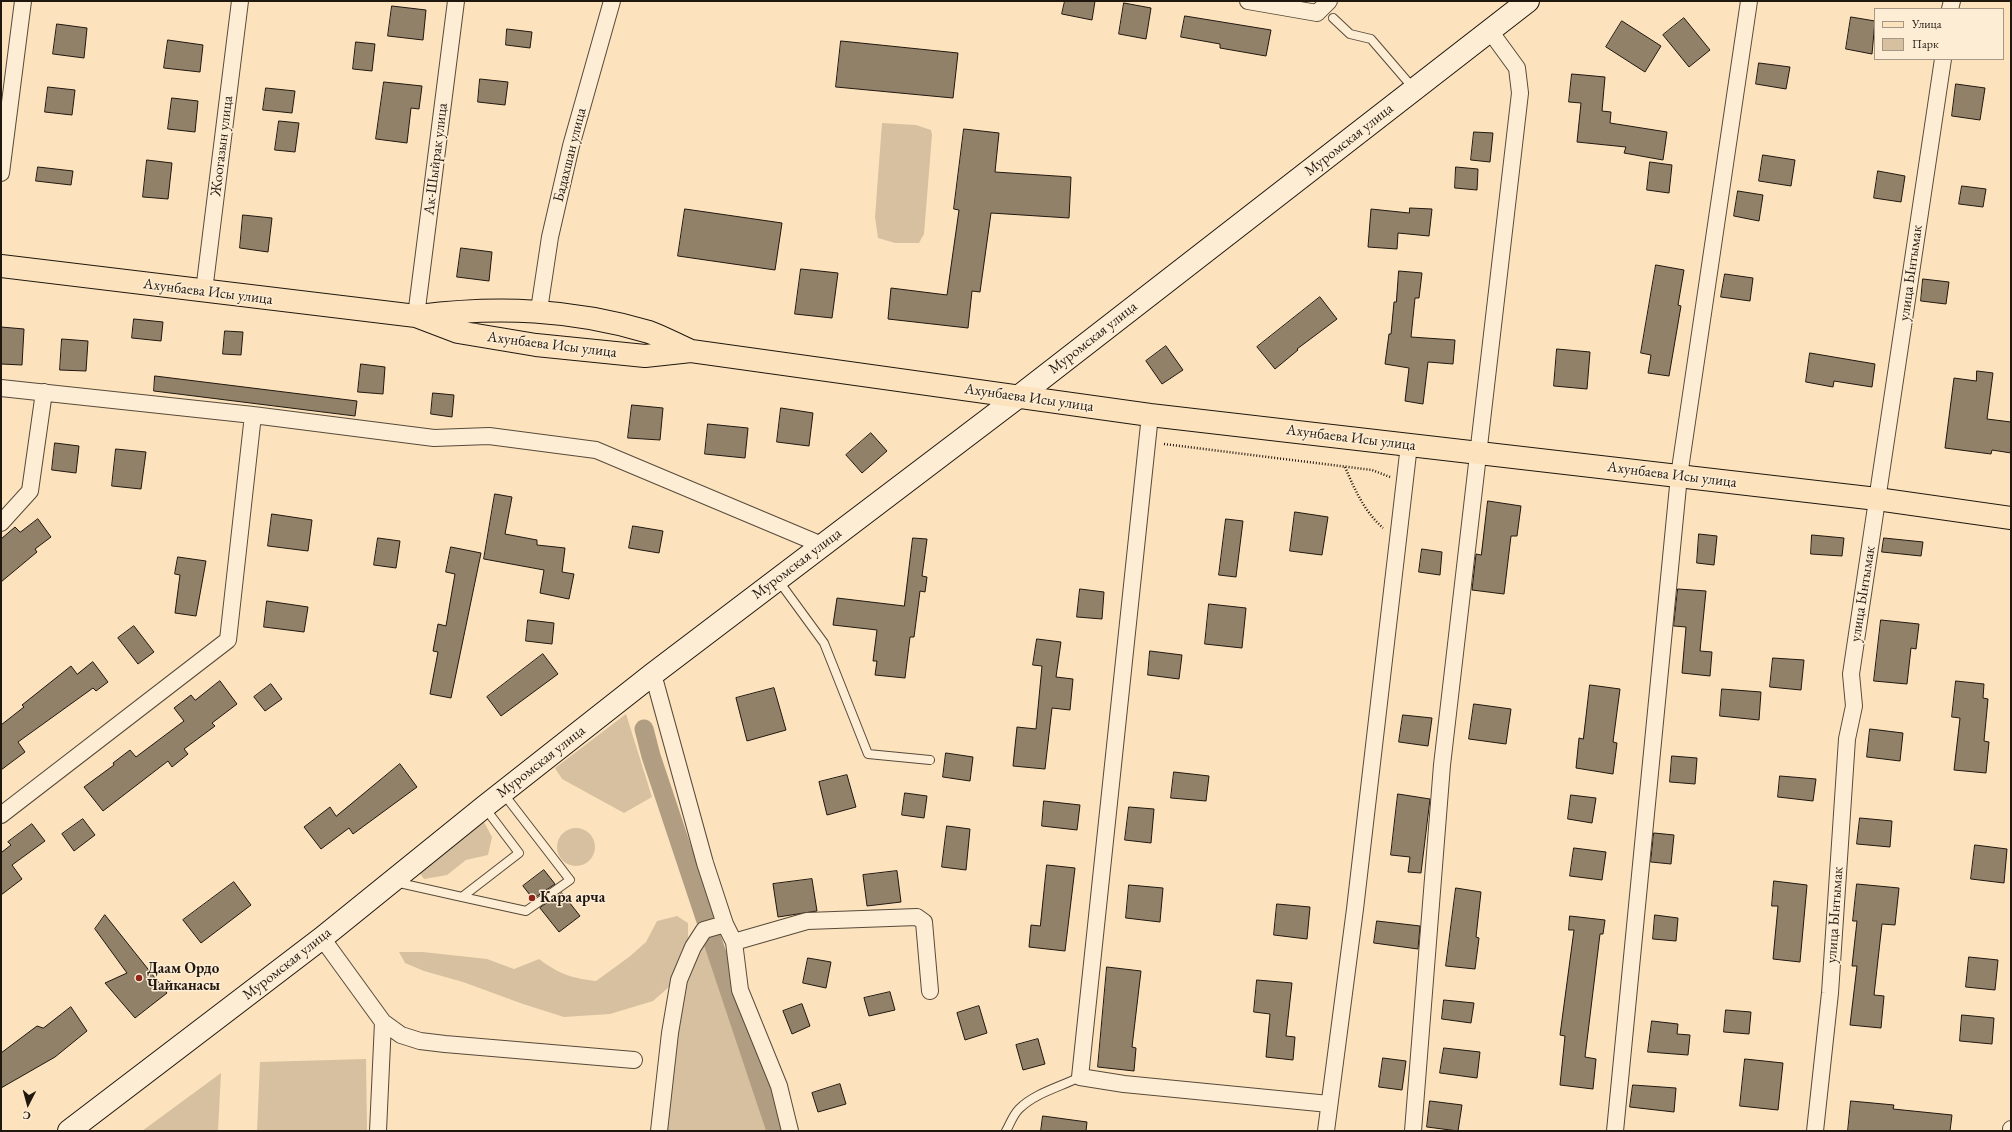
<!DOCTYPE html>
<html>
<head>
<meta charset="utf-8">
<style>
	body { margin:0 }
	#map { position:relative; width:2012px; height:1132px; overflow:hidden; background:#fce3bd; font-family:"EB Garamond",serif }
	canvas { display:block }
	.frame { position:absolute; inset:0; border:2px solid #20170f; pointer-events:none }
	.legend { position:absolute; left:1874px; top:8px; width:130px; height:52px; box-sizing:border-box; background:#fdedd4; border:1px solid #a59785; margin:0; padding:5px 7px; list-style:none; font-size:12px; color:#20170f }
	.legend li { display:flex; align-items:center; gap:8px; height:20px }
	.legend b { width:20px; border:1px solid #a59785 }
	.north { position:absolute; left:8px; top:1084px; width:40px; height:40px; -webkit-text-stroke:3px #fdedd4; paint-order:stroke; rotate:186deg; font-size:11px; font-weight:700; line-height:16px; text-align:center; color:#20170f }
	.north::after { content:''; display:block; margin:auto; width:14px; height:18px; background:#20170f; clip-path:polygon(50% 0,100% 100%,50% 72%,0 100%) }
</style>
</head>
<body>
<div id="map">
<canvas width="2012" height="1132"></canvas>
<div class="frame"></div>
<ul class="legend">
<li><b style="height:5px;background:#fce3bd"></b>Улица</li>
<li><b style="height:11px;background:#d7c09f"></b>Парк</li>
</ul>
<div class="north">С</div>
</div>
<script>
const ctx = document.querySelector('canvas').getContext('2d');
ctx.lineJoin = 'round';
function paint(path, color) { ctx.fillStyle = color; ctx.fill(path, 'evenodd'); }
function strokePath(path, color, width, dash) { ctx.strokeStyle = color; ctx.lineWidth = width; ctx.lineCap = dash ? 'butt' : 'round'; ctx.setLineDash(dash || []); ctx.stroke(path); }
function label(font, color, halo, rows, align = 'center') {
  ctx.font = font + ' "EB Garamond",serif'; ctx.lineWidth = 3; ctx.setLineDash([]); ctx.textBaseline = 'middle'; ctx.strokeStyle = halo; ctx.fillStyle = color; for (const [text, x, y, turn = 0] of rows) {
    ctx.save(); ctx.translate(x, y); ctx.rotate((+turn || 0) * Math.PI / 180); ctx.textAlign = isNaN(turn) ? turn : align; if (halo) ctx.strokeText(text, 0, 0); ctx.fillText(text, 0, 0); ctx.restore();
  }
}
const green = new Path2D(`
	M882 123 916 125 931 130 932 135 924 234 919 243H895L878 238 875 217Z
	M626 714 652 797 624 813 562 779 555 768Z
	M484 822 492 837 488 855 466 860 447 875 424 879 419 872Z
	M557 847a19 19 0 1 1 38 0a19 19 0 1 1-38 0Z
	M677 916 688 923V938L669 987 653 1001 610 1014 564 1017 523 1004 463 982 424 971 405 963 399 952H423L487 959 514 969 539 959C559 974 571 978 596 981L629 957 646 942 657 921Z
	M708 937 739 1049 766 1131H664L681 998 694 959Z
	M366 1059 367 1131H257L260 1062Z
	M221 1073 218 1131H142Z`);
const canal = new Path2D(`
	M644 729 651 756 776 1131`);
const building = new Path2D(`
	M1065 1H1095L1092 20 1062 14Z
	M1124 3 1151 8 1146 39 1119 34Z
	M392 6 426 10 423 40 388 36Z
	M1185 16 1271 30 1266 56 1220 48V44L1181 37Z
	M1851 17 1875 21 1872 54 1846 49Z
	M1684 18 1710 50 1689 67 1663 35Z
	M1622 21 1661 46 1645 72 1606 47Z
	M57 24 87 28 84 58 53 54Z
	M507 29 532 32 530 48 506 45Z
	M168 40 203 45 200 72 164 68Z
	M841 41 958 53 953 98 836 87Z
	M356 42 375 44 372 71 353 69Z
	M1759 63 1790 67 1786 89 1756 84Z
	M1572 74 1605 77 1602 111 1611 112 1610 123 1667 132 1663 160 1624 153 1626 147 1577 142 1581 103 1569 102Z
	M480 79 508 82 505 105 478 102Z
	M384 82 422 86 419 109 411 108 407 143 376 139Z
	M1956 84 1985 88 1980 120 1952 116Z
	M48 87 75 90 72 115 45 112Z
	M266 88 295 91 292 113 263 110Z
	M172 98 198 101 195 132 168 129Z
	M279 121 299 123 295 152 275 150Z
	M964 129 999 133 995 172 1071 177 1069 218 991 213 980 292 972 291 968 328 888 319 891 288 947 295 959 210 954 209Z
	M1474 132 1493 133 1490 162 1471 160Z
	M1763 155 1795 160 1791 186 1759 181Z
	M147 160 172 163 168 199 143 197Z
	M1650 162 1672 165 1669 193 1647 190Z
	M38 167 73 171 71 185 36 181Z
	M1456 167 1478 169 1477 190 1455 188Z
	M1878 171 1905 176 1901 202 1874 198Z
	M1962 186 1986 189 1983 207 1959 204Z
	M1738 191 1763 195 1759 221 1734 216Z
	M1410 208 1432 209 1429 236 1398 233 1397 249 1368 247 1371 209 1409 213Z
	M685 209 782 223 775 270 678 256Z
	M243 215 272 218 268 252 240 248Z
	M461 248 492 252 489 281 457 277Z
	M1656 265 1684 270 1678 305 1681 306 1669 376 1648 373 1651 355 1641 353Z
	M801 269 838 273 832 318 795 314Z
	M1399 271 1422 273 1419 298H1415L1411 337 1455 340 1453 364 1428 362 1423 404 1405 401 1409 368 1385 364 1389 334H1391L1394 302H1396Z
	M1725 274 1753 278 1750 301 1721 297Z
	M1923 279 1949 282 1946 304 1921 301Z
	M1320 297 1337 319 1297 349 1298 350 1275 369 1257 347Z
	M134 319 163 322 161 341 132 338Z
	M1 327 24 329 22 365 1 364Z
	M225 331 243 332 241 355 223 354Z
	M62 339 88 341 86 371 60 370Z
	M1166 346 1183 370 1162 384 1146 361Z
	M1557 349 1590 352 1587 389 1554 386Z
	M1810 353 1875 364 1872 387 1834 381 1833 387 1806 382Z
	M361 364 385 367 383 394 358 392Z
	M1977 371 1993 373 1987 419 2011 422V453L1992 450 1991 454 1945 448 1954 378 1976 381Z
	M155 376 357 401 355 416 154 391Z
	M433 393 454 395 452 417 431 414Z
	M632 405 663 408 660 440 628 438Z
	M781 408 813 413 809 446 777 442Z
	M708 424 748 428 745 458 705 454Z
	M871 433 887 451 862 473 846 455Z
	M55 443 79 446 76 473 52 470Z
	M116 449 146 452 141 489 112 486Z
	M495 494 512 497 505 534 537 540V545L565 548 562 572 574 574 569 599 540 593 544 570 484 559Z
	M1488 501 1521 506 1517 536H1511L1504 594 1472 590 1476 554 1481 555Z
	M1295 512 1328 517 1322 555 1290 551Z
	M272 514 312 520 308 551 268 546Z
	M38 519 51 537 35 549 37 552 1 582V539L15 527 20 532Z
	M1226 519 1243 521 1236 577 1219 575Z
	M633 526 663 531 659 553 629 548Z
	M1699 534 1717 536 1714 565 1697 563Z
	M1812 535 1844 538 1842 556 1811 554Z
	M378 538 400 541 396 568 374 565Z
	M913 538 927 539 922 576 927 577 925 592 920 591 914 637H910L905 678 875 675 877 661H873L877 630 833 625 837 598 904 606Z
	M1884 538 1923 542 1921 556 1882 552Z
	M451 547 481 553 451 698 430 694 438 652 433 651 438 624 446 626 455 574 446 572Z
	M1422 549 1442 552 1440 575 1419 572Z
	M178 557 206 561 196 616 175 613 180 575 175 574Z
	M1080 589 1104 592 1102 619 1077 617Z
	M1678 589 1706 591 1700 651 1712 652 1710 676 1682 673 1686 627 1674 626Z
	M267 601 308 607 304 632 264 627Z
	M1209 604 1246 608 1242 648 1205 644Z
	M528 620 554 623 552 644 526 641Z
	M1881 620 1919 624 1916 649 1911 648 1907 684 1874 681Z
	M134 626 154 652 138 664 118 638Z
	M1037 639 1061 642 1056 677 1073 679 1070 710 1052 708 1045 769 1013 766 1017 727 1036 729 1042 666 1033 665Z
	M1150 651 1182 655 1179 679 1148 675Z
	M543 654 558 674 501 716 487 697Z
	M1773 658 1804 660 1801 690 1770 687Z
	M93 662 108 682 96 691 93 688 18 742 25 752 1 770V725L24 707 22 705 71 666 77 674Z
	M220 681 237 704 212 723 215 726 184 749 188 754 172 767 168 761 103 811 84 787 114 765 113 763 130 750 136 757 184 721 174 708 191 695 195 700Z
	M1956 681 1984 684 1983 698 1988 699 1984 741 1989 742 1986 773 1954 770 1960 718 1952 717Z
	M271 684 282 699 265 711 254 697Z
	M1590 685 1620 689 1613 742 1617 743 1613 774 1576 768 1579 738 1583 739Z
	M774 688 786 730 747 741 736 698Z
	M1722 689 1761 692 1759 720 1720 716Z
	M1474 704 1511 709 1506 744 1469 739Z
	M1403 715 1432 718 1428 746 1399 742Z
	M1870 729 1903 733 1900 761 1867 757Z
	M946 753 973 757 970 781 943 777Z
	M1672 756 1697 758 1695 784 1670 782Z
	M400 764 417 787 353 834 349 828 321 849 304 827 330 807 336 816Z
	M1174 772 1209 776 1206 801 1171 798Z
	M847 775 856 807 827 815 819 782Z
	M1780 776 1816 779 1813 801 1778 797Z
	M905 793 927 796 924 818 902 815Z
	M1398 794 1430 799 1421 873 1408 872 1410 857 1391 855Z
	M1571 795 1596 798 1592 823 1568 819Z
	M1044 801 1080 805 1077 830 1042 826Z
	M1129 807 1154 809 1151 843 1125 840Z
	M1860 818 1892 821 1890 847 1857 844Z
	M83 819 95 835 74 851 62 834Z
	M32 824 45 841 12 865 22 879 1 895V851L2 852 11 845 8 842Z
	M947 826 970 829 966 870 942 867Z
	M1654 833 1674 835 1671 864 1651 862Z
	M1975 845 2007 849 2004 883 1971 879Z
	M1574 848 1606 852 1602 880 1570 876Z
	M1047 865 1075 868 1065 951 1029 947 1031 925 1040 926Z
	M544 870 555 884 533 899 523 886Z
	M897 871 901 902 867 906 863 875Z
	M812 879 817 911 778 917 773 884Z
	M1774 881 1807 885 1800 962 1773 959 1778 906H1772Z
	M234 882 251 905 201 943 183 920Z
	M1857 884 1899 888 1895 925 1882 924 1874 995 1884 996 1881 1028 1850 1025 1857 966H1852L1857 921H1853Z
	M1129 885 1163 888 1160 922 1126 918Z
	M1456 888 1481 892 1476 937 1479 938 1475 969 1446 966Z
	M562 893 580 916 559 932 540 908Z
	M1277 904 1310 907 1307 939 1274 935Z
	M105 915 167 993 135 1018 105 983 127 973 95 929Z
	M1655 915 1678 918 1676 941 1653 939Z
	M1570 916 1605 920 1603 934H1600L1585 1057 1596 1059 1593 1089 1560 1085 1565 1036 1560 1035 1574 930H1569Z
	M1377 921 1420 926 1418 949 1374 943Z
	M1969 957 1998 960 1995 990 1966 987Z
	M808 958 831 962 826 988 803 983Z
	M1107 967 1141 971 1132 1047 1136 1048 1134 1071 1098 1067Z
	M1257 980 1292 983 1286 1036 1295 1037 1293 1060 1266 1057 1270 1014 1254 1012Z
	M890 992 895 1010 869 1016 864 998Z
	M1444 1000 1474 1003 1471 1023 1442 1019Z
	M802 1004 810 1026 792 1034 783 1011Z
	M979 1006 987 1033 965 1040 957 1013Z
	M71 1007 87 1031 55 1057 1 1088V1053L37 1026 43 1028Z
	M1726 1010 1751 1012 1749 1034 1724 1032Z
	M1962 1015 1994 1018 1992 1044 1960 1041Z
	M1652 1021 1678 1024 1677 1034 1690 1035 1688 1055 1648 1052Z
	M1038 1039 1045 1064 1023 1070 1016 1045Z
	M1444 1048 1480 1052 1477 1078 1440 1073Z
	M1383 1058 1406 1061 1402 1090 1379 1087Z
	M1745 1059 1783 1063 1778 1110 1740 1106Z
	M840 1084 846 1104 818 1112 812 1093Z
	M1633 1085 1676 1088 1674 1112 1630 1107Z
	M1430 1101 1462 1105 1458 1131 1427 1127Z
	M1851 1101 1894 1105 1893 1109 1952 1115 1950 1131H1848Z
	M1043 1116 1087 1122 1086 1131H1041Z`);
const path = new Path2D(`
	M1164 444 1372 470 1390 477
	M1345 467C1355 490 1364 511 1383 528`);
const lane = new Path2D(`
	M1333 18 1350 34 1371 39 1414 89
	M778 580 824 643 868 754 930 760
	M395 882 462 897 519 853 485 808
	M462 897 526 911 570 880 503 793
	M1006 1131C1010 1124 1013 1115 1019 1109 1035 1093 1060 1087 1080 1077`);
const street = new Path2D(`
	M1248 1 1317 13 1329 1
	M1950 9 1952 1
	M1 173 23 1
	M204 291 240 1
	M539 310 550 237 571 146 612 1
	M416 316 456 1
	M1 388 253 415 434 438 489 436 596 450 822 545
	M1150 415 1080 1077 1124 1084 1329 1104
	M1 523 30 491 44 392
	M653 674 705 863 725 924 734 942 740 990 779 1086 790 1131
	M1 815 228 640 253 415
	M322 938 383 1022 401 1035 420 1041 445 1044 634 1060
	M734 942 807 921 917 917 924 922 930 991
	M378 1131 383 1022
	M659 1131 670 1033 679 980 693 947 704 930 725 924
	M1326 1131 1355 909 1409 445
	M1413 1131 1442 765 1520 93 1517 68 1490 31
	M1615 1131 1679 476 1749 1
	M1815 1131 1830 993 1847 739 1854 706 1851 674 1943 59
	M2011 1131V1129`);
const secondary = new Path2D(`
	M69 1131 322 938 484 807 653 674 1018 397 1528 1`);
const primary = new Path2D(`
	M1 266 416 316 458 332 536 345 645 356 691 351 1150 415 1877 499 2011 518
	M419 316C498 306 572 309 649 332 663 337 677 345 691 351`);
const markers = [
	[532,898,4,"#8f2418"],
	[139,978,4,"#8f2418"]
];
const streetNames = [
	["Муромская улица",1349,140,-38],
	["Жоогазын улица",222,146,-83],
	["Бадахшан улица",570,155,-76],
	["Ак-Шыйрак улица",436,159,-83],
	["улица Ынтымак",1911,273,-82],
	["Ахунбаева Исы улица",208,292,7],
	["Муромская улица",1093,338,-38],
	["Ахунбаева Исы улица",552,345,7],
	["Ахунбаева Исы улица",1029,398,8],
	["Ахунбаева Исы улица",1351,438,7],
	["Ахунбаева Исы улица",1672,475,7],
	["Муромская улица",797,564,-37],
	["улица Ынтымак",1863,594,-81],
	["Муромская улица",541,762,-38],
	["улица Ынтымак",1835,915,-86],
	["Муромская улица",287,964,-38]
];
const poiNames = [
	["Кара арча",540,898],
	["Даам Ордо",147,969],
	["Чайканасы",147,986]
];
paint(green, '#d7c09f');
strokePath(canal, '#b19e82', 19);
paint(building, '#928169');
strokePath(building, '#20170f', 1);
strokePath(lane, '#574a3a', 10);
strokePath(street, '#574a3a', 18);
strokePath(secondary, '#20170f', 24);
strokePath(primary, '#20170f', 24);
strokePath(path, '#20170f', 2.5, [1, 2]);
strokePath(lane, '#fdedd4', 8);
strokePath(street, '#fdedd4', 16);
strokePath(secondary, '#fdedd4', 22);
strokePath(primary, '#fce3bd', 22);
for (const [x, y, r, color] of markers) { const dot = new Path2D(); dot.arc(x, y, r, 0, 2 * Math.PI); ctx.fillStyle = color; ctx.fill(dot); strokePath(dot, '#fdedd4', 1.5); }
label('15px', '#20170f', '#fdedd4', streetNames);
label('bold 15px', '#20170f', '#fdedd4', poiNames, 'left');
</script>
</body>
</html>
